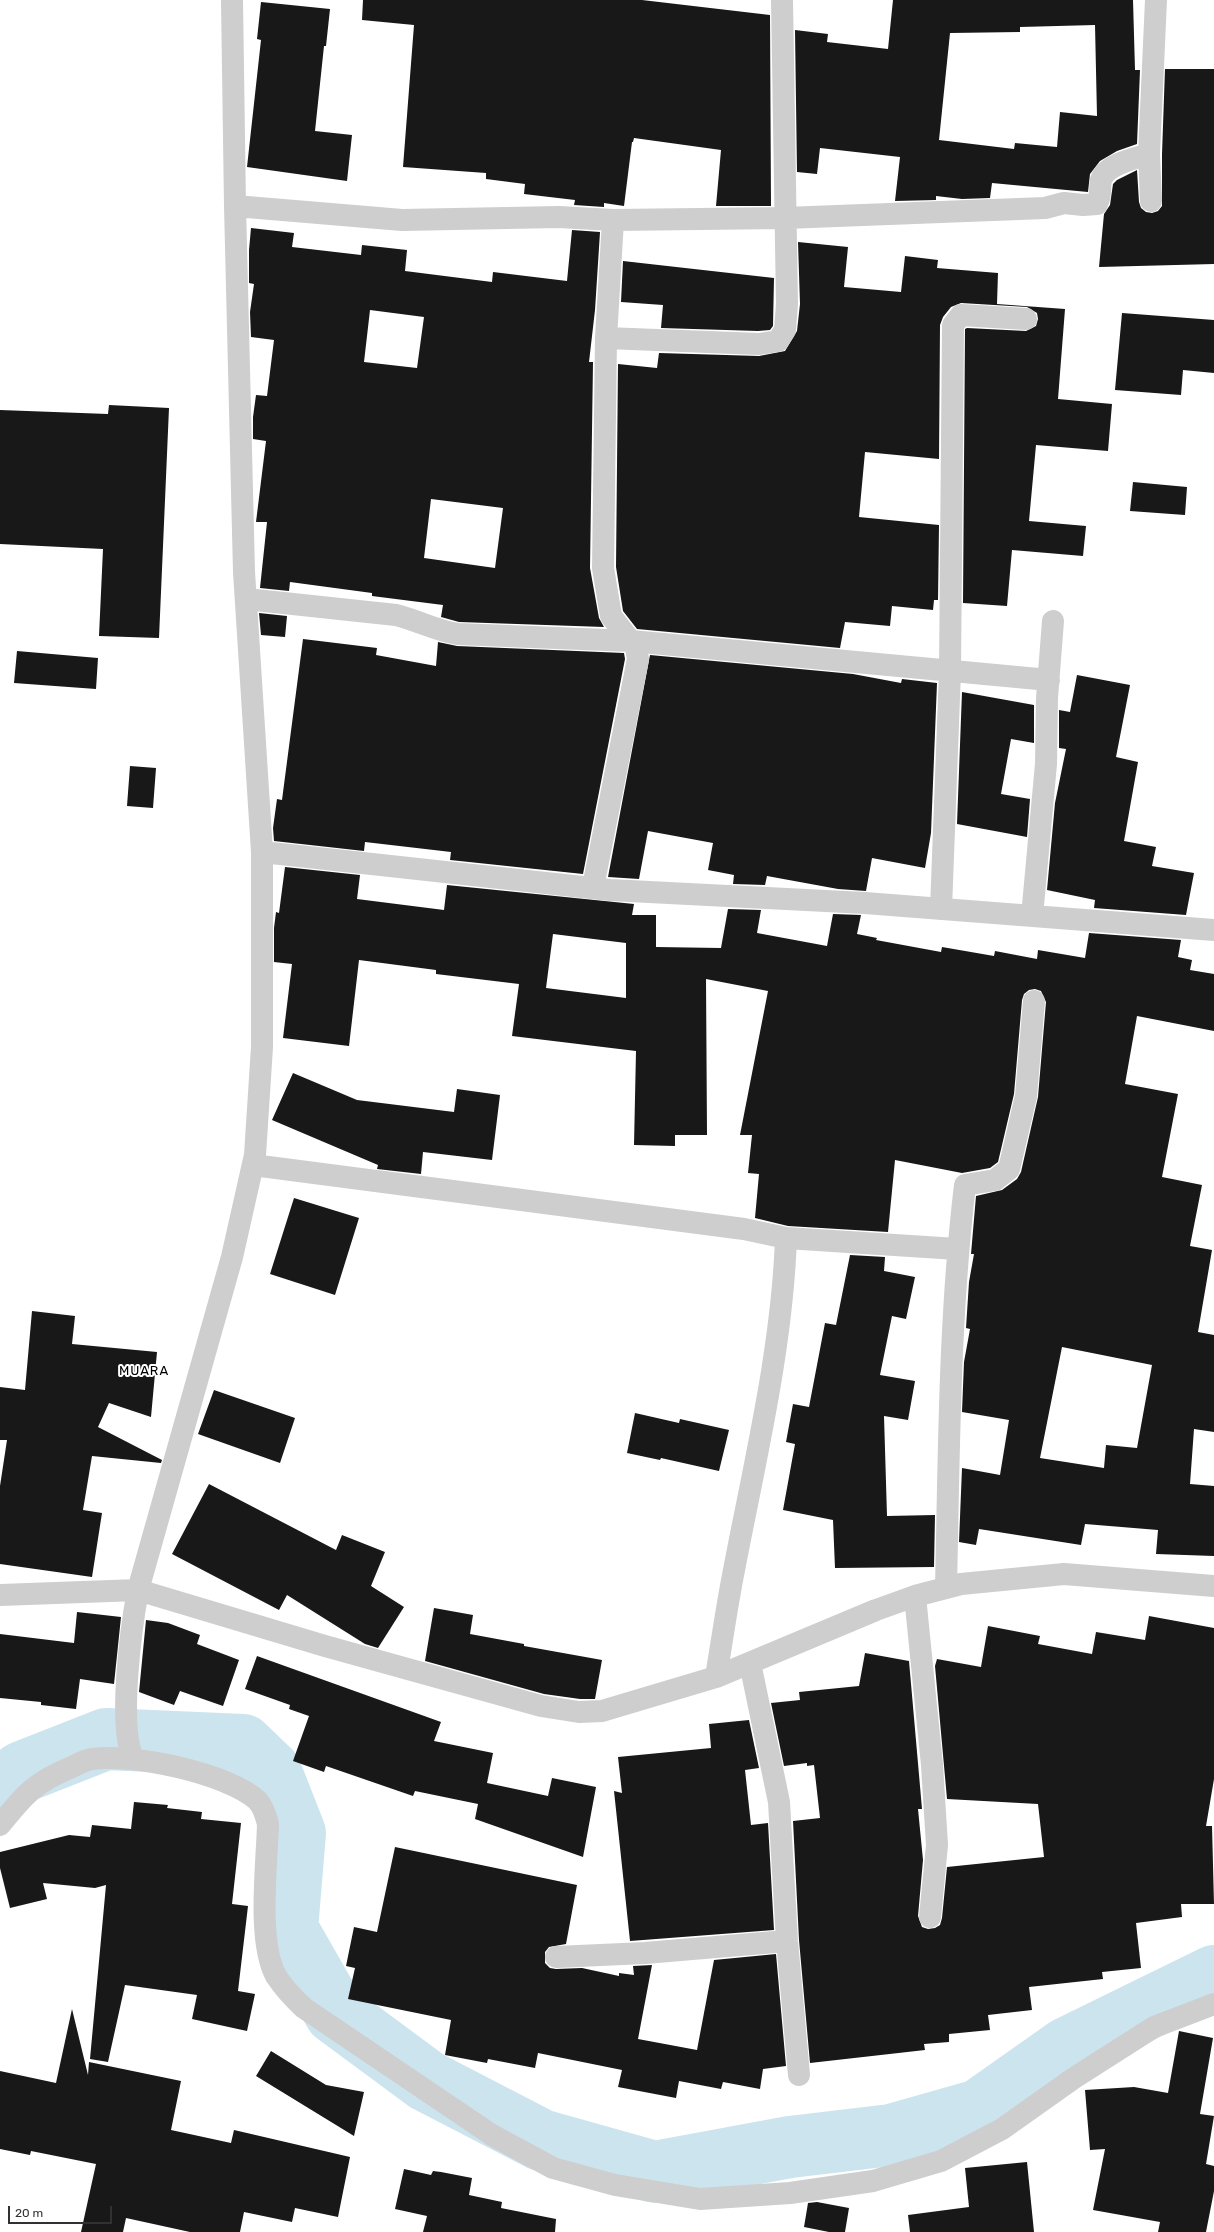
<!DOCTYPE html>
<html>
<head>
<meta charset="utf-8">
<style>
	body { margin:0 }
	#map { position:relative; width:1214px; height:2232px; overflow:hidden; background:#fff; font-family:Rubik,sans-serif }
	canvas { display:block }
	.scale { position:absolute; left:8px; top:2206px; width:104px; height:18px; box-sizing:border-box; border:2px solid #313131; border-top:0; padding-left:5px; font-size:12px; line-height:14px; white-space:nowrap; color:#313131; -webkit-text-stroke:3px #fff; paint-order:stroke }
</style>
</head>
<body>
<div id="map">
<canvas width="1214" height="2232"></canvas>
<div class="scale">20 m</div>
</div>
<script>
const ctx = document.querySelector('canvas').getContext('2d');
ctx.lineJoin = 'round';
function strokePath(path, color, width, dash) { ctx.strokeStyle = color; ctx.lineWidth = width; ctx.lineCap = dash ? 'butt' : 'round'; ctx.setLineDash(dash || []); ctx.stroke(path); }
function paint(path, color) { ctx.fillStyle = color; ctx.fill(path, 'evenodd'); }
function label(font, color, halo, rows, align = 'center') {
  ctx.font = font + ' Rubik,sans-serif'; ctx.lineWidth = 4; ctx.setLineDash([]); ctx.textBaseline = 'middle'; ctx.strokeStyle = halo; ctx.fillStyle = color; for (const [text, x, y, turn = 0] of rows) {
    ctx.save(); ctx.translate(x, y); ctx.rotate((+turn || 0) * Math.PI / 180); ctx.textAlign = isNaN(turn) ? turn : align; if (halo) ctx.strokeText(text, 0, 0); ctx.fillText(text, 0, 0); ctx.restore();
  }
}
const river = new Path2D(`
	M0 1790 22 1772 106 1739 243 1745 271 1772 295 1833 287 1929 335 2013 427 2081 541 2140 655 2172 790 2147 891 2135 979 2110 1067 2048 1214 1976`);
const building = new Path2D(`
	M363 0H642L770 15 771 206H716L721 150 634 138 633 142H632L624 206 604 203V207L574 205 575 200 524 194 525 184 486 179V173L403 167 414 25 362 20Z
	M893 0H1133L1135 70H1140L1137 144 1117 151 1100 161 1090 174 1088 192 992 183 990 198 962 199 936 196V200L895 201 900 157 820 148 817 174 797 172 795 30 828 34 827 42 888 49ZM1095 25 1097 116 1060 112 1057 147 1015 143 1014 149 939 140 950 33 1020 32V27Z
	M261 2 330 9 326 46H324L315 131 352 135 347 181 247 167 261 40 257 39Z
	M1165 69H1214V264L1099 267 1104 214 1110 205 1113 184 1117 180 1137 170 1139 202 1141 208 1146 212 1152 213 1158 211 1162 206V154Z
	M251 228 294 233 292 247 361 255 362 245 407 250 405 271 492 282 493 272 567 281 572 230 600 232 595 310 589 362H593L590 568 599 618 604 627 459 622 441 617 443 605 372 596V593L290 582 289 591 260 588 267 522H256L266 441 253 439V417L256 395 267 396 274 340 251 337 250 312 254 284 249 283V250ZM370 310 424 317 417 368 364 362ZM431 499 503 508 495 568 424 558Z
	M798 242 848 247 844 287 901 292 905 256 938 260 937 268 998 273 997 304 1065 309 1058 399 1112 404 1108 451 1036 445 1029 521 1086 526 1083 556 1012 550 1007 606 963 603 965 329 967 328 1026 331 1036 326 1038 319 1037 313 1027 307 961 303 951 307 943 317 940 325 939 459 865 452 859 517 939 525 938 600H934L933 610 892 606 890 626 845 622 840 648 637 629 623 611 616 567 618 364 657 368 659 353 759 356 785 351 797 331 800 304Z
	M623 261 774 278 773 326 770 330 758 331 661 328 663 305 621 302Z
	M1122 313 1214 320V373L1183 370 1181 395 1115 390Z
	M109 405 169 408 159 638 99 636 103 549 0 544V410L108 414Z
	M1133 482 1187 487 1185 515 1130 511Z
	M259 613 287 616 285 637 261 635Z
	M303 639 377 648 376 655 436 666 438 642 457 646 624 653 625 659 583 874 450 860 451 852 365 842 364 851 274 841 273 828 277 799 282 800Z
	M17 651 98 658 96 689 14 683Z
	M650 655 853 674 901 683 902 679 937 683 931 833 925 868 872 858 866 891 838 889 767 876 765 885 733 884 734 875 708 870 713 843 648 831 639 879 608 877Z
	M1077 675 1130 685 1116 757 1138 762 1124 841 1156 847 1152 866 1194 873 1186 915 1094 908 1095 900 1047 890 1055 803 1066 749 1059 748V710L1070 712Z
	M962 692 1034 705V743L1011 739 1001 794 1030 799 1027 837 957 824Z
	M130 766 156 768 153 808 127 806Z
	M285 867 360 875 357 899 444 910 447 885 634 904 632 915H656V947L721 948 728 909 761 910 757 933 827 946 833 914 861 915 857 934 877 938 876 940 941 952 942 947 994 956 995 951 1037 959 1038 950 1085 958 1089 933 1181 940 1178 957 1192 960 1190 970 1214 974V1031L1137 1016 1125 1084 1178 1094 1162 1177 1202 1185 1190 1246 1212 1250 1198 1332 1214 1335V1432L1194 1429 1190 1484 1214 1486V1556L1156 1554 1158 1530 1085 1524 1081 1545 979 1529 976 1545 959 1542 962 1468 1000 1475 1009 1420 962 1412 964 1362 970 1329 966 1328 969 1282 974 1254H971L976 1196 1002 1190 1017 1179 1021 1172 1038 1097 1046 1002 1041 991 1035 989 1029 990 1024 994 1022 1000 1014 1094 998 1162 990 1168 962 1173 895 1160 888 1232 788 1226 755 1218 759 1174 748 1173 752 1135H740L768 991 706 979 707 1135H675V1146L634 1145 636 1051 512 1036 519 984 436 974V970L359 960 349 1046 283 1038 292 964 274 962V928L276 912 279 913ZM553 934 626 943V998L546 988ZM1062 1347 1152 1365 1137 1448 1106 1445 1104 1468 1040 1458Z
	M293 1073 357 1100 454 1112 457 1089 500 1095 492 1160 423 1152 421 1174 377 1169 378 1165 272 1120Z
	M294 1198 359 1218 335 1295 270 1274Z
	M850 1255 885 1257 884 1271 915 1277 906 1319 892 1316 880 1375 915 1381 908 1420 884 1416 887 1516 935 1515 934 1567 835 1568 833 1520 783 1510 795 1444 786 1442 793 1404 809 1407 825 1323 836 1325Z
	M32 1311 75 1316 72 1344 157 1352 151 1417 109 1403 98 1427 162 1460 161 1463 92 1456 83 1510 102 1513 92 1577 0 1564V1486L7 1440H0V1387L25 1390Z
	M214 1390 295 1418 280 1463 198 1434Z
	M635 1413 679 1423 680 1419 729 1430 719 1471 661 1458 660 1460 627 1453Z
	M209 1484 336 1550 342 1535 385 1552 371 1586 404 1607 378 1648 365 1644 287 1595 279 1610 172 1554Z
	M434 1608 473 1615 470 1634 524 1644V1646L602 1660 595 1699H580L544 1694 425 1661Z
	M77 1612 121 1617 114 1684 80 1679 76 1709 41 1705V1702L0 1698V1634L74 1643Z
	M1149 1616 1214 1628V1779L1206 1826H1212L1214 1904H1181L1182 1917 1136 1923 1141 1968 1102 1972 1103 1979 1029 1987 1032 2010 988 2015 990 2030 949 2034V2042L924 2044 925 2050 810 2063 799 1940 793 1821 820 1818 814 1765 807 1766V1763L784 1766 771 1703 800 1700 799 1692 859 1686 865 1653 909 1661 922 1809H918L923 1860 918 1916 922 1927 928 1929 935 1928 940 1925 942 1918 947 1867 1044 1857 1038 1804 947 1799 935 1666 937 1659 981 1667 988 1626 1040 1636 1038 1644 1092 1654 1096 1632 1145 1640Z
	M146 1620 168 1623 200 1635 197 1644 239 1660 223 1706 180 1691 174 1705 139 1692Z
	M257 1656 441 1722 434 1741 493 1753 487 1783 548 1796 552 1778 596 1787 583 1857 475 1819 478 1804 415 1791 413 1796 326 1766 324 1772 293 1761 309 1716 289 1709 290 1705 245 1689Z
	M749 1720 759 1768 745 1770 751 1825 768 1823 774 1930 630 1941 614 1791 622 1793 618 1757 711 1748 709 1724Z
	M134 1802 168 1805 167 1808 202 1812 201 1819 241 1823 232 1904 248 1906 238 1991 255 1994 247 2031 192 2019 197 1995 125 1985 108 2062 90 2059 106 1885 95 1888 43 1883 47 1899 10 1908 0 1868V1852L69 1835 90 1837 92 1825 131 1829Z
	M395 1847 577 1885 566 1944 549 1947 545 1952V1963L550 1968 556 1969 582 1968 619 1976V1973L634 1975 633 1966 652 1965 638 2039 697 2050 714 1960 776 1954 786 2066 763 2069 760 2089 723 2082 721 2089 679 2081 676 2098 618 2087 622 2070 538 2053 535 2068 488 2059 487 2063 445 2055 451 2020 348 1999 355 1968 346 1966 354 1927 377 1932Z
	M72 2009 88 2075 89 2062 181 2081 171 2130 231 2143 234 2130 350 2157 338 2217 295 2208 292 2222 244 2212 240 2232H190L126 2218 123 2232H81L96 2164 31 2151 30 2155 0 2149V2071L56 2083Z
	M1179 2031 1213 2038 1200 2114 1214 2116 1206 2164 1214 2166V2191L1206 2232H1158L1160 2222 1093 2210 1105 2149 1090 2150 1085 2090 1134 2087 1168 2093Z
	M271 2051 326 2085 364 2092 354 2136 256 2076Z
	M1027 2162 1034 2232H910L908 2215 969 2207 965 2168Z
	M404 2169 431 2175 433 2171 441 2172 472 2178 469 2195 502 2202 501 2208 556 2219 555 2232H423L427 2216 395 2209Z
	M817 2202 849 2208 845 2232H829L804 2227 808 2203Z`);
const minor = new Path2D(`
	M1151 201 1149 154 1156 0
	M235 206 402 220 559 217 613 220 785 218 1045 208 1064 203 1083 205 1097 204C1102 194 1099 188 1101 180 1106 164 1136 158 1149 154
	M606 338 759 344 778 341 785 330 787 304 782 0
	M246 599 396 615C417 620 436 631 458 634L631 641 1049 680
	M262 852 610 890 865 903 1214 930
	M593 887 638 659 636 648 611 616 603 568 606 338 613 220
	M941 909 950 671 953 325 961 315 1026 319
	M1032 916 1046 764 1047 698 1053 621
	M253 1165 744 1229 786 1238C782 1350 755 1460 734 1570 727 1605 722 1641 716 1677
	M786 1238 957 1249
	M946 1588C949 1454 949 1319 965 1185L995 1180 1009 1169 1026 1096 1034 1001
	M0 1595 138 1590 325 1646 541 1706 579 1712 602 1711 716 1677 876 1610 915 1596 961 1584 1064 1574 1214 1586
	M915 1596 932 1765 937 1845 930 1917
	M750 1663 779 1802 787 1941 799 2075
	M133 1758C118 1725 131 1628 138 1590L232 1257 255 1155 262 1047V852L244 572 235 206 232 0
	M0 1825C24 1795 35 1782 72 1767 78 1764 85 1760 92 1759 132 1753 226 1773 257 1800 263 1806 266 1816 268 1824 267 1864 257 1941 276 1976 284 1988 293 1998 304 2008L492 2135 553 2168 615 2185 700 2199 790 2193 873 2181 941 2161 1002 2129 1074 2078 1154 2027 1214 2004
	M556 1957 645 1953 787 1941`);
const quarterNames = [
	["MUARA",144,1371]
];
strokePath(river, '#cce4ee', 62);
paint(building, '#181818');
strokePath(minor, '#cecece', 22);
ctx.letterSpacing = '1px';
label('13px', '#000', '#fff', quarterNames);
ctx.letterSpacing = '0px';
</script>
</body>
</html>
